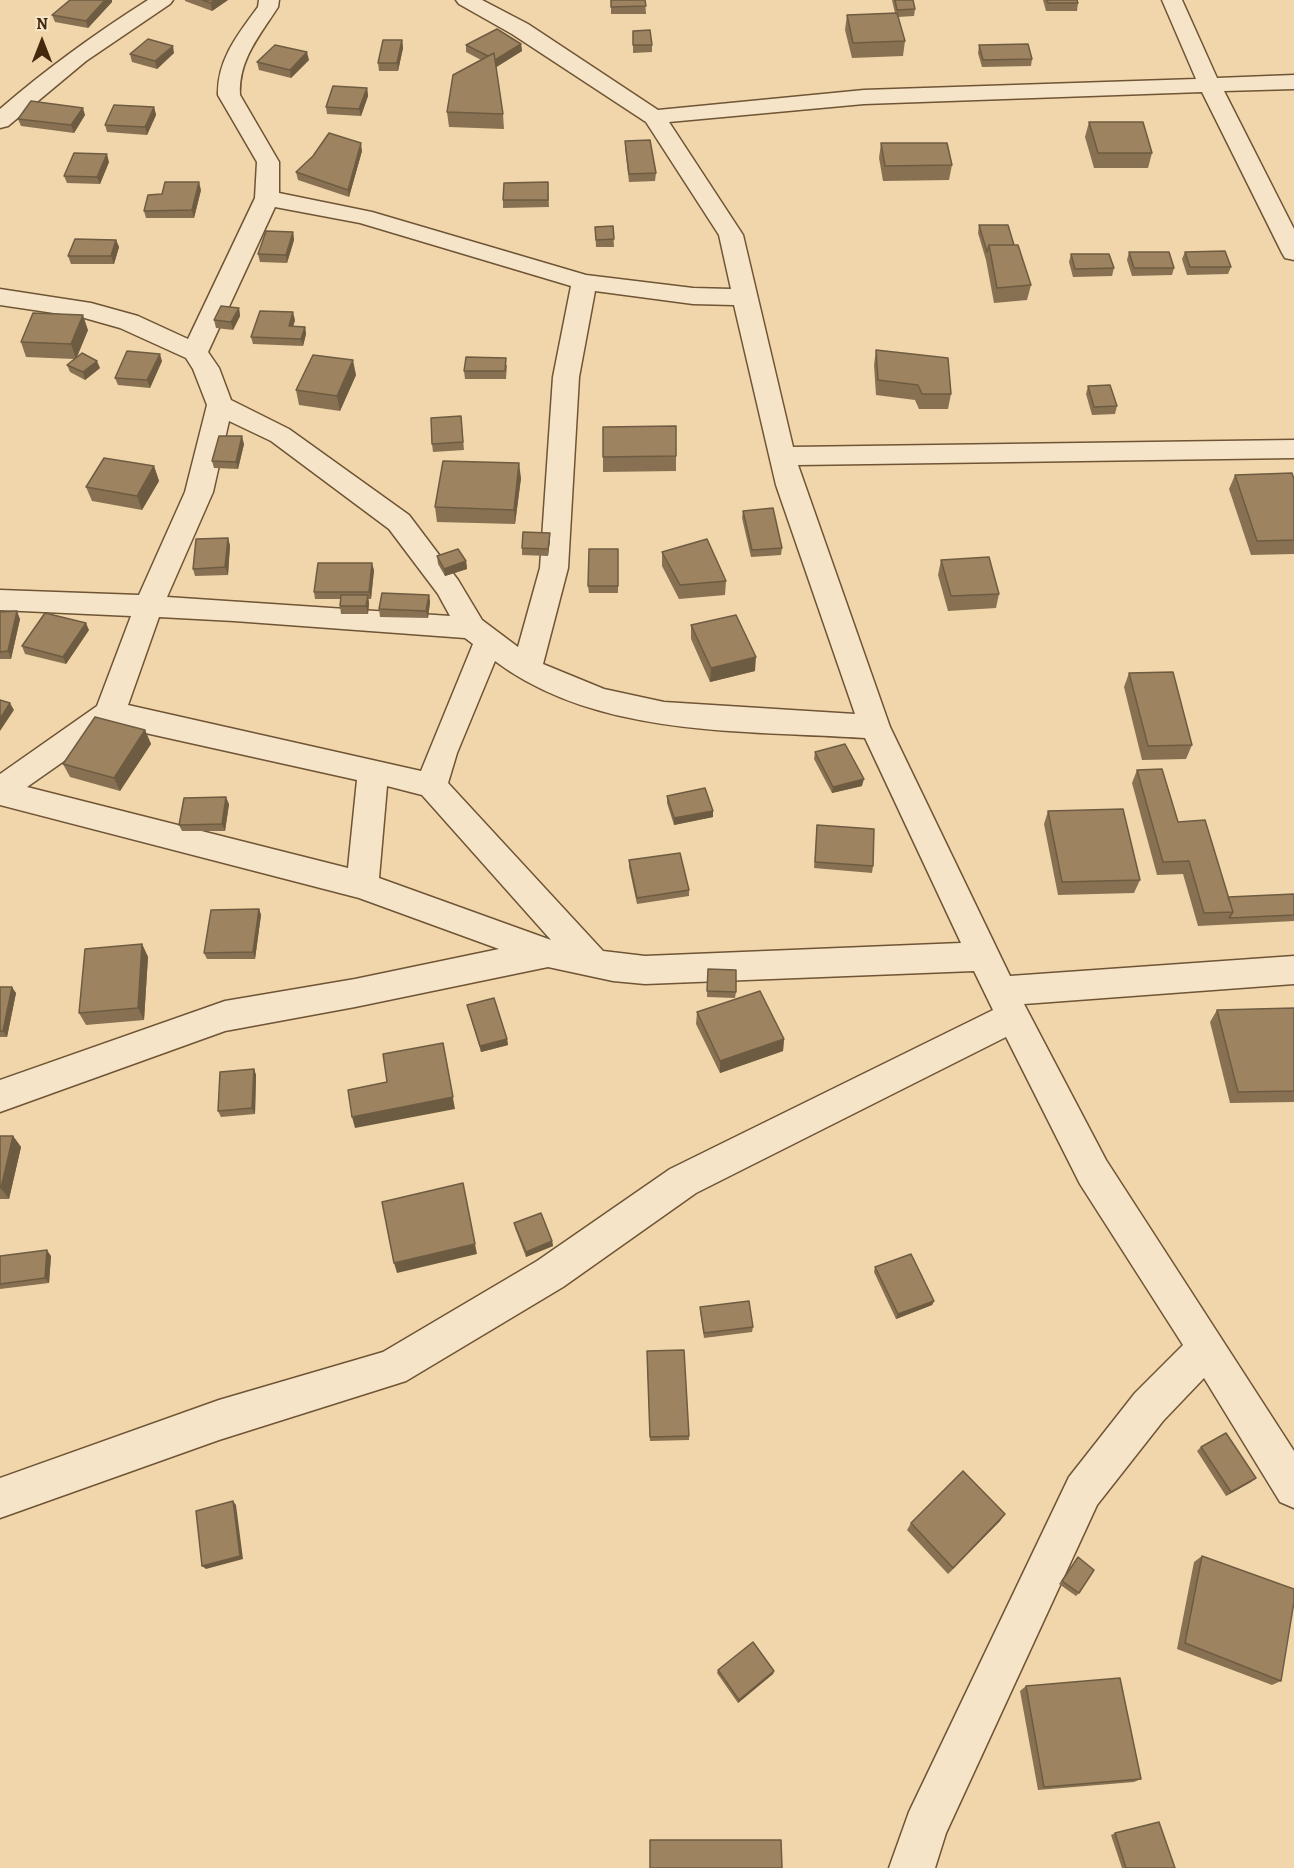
<!DOCTYPE html>
<html>
<head>
<meta charset="utf-8">
<style>
	body { margin:0 }
	#map { position:relative; width:1294px; height:1868px; overflow:hidden; background:#f0d6aa; font-family:Alegreya,serif }
	canvas { display:block }
	.north { position:absolute; left:12px; top:12px; width:60px; height:60px; -webkit-text-stroke:4px #f5e4c8; paint-order:stroke; rotate:0deg; font-size:16px; font-weight:700; line-height:24px; text-align:center; color:#44290e }
	.north::after { content:''; display:block; margin:auto; width:21px; height:27px; background:#44290e; clip-path:polygon(50% 0,100% 100%,50% 72%,0 100%) }
</style>
</head>
<body>
<div id="map">
<canvas width="1294" height="1868"></canvas>
<div class="north">N</div>
</div>
<script>
const ctx = document.querySelector('canvas').getContext('2d');
ctx.lineJoin = 'round';
function strokePath(path, color, width, dash) { ctx.strokeStyle = color; ctx.lineWidth = width; ctx.lineCap = dash ? 'butt' : 'round'; ctx.setLineDash(dash || []); ctx.stroke(path); }
function paint(path, color) { ctx.fillStyle = color; ctx.fill(path, 'evenodd'); }
const minor = new Path2D(`
	M148 0H173L170 4 86 61 8 126 0 128V109C46 69 96 33 148 0Z
	M259 0H279L278 7C260 35 238 60 240 95L279 162V193L372 212 586 275 693 288 731 289 719 235 646 122 512 34 459 4 456 0H482L528 24 658 110 864 90 1196 79 1162 0H1182L1217 78 1294 75V89L1224 91 1294 229V260L1285 258 1282 253 1202 92 864 104 669 122 743 235 793 447 1294 440V458L798 465 890 727 1010 976 1294 956V984L1024 1004 1106 1160 1294 1451V1508L1280 1502 1204 1378 1163 1421 1097 1505 946 1833 935 1868H889L909 1812 1069 1477 1135 1393 1183 1345 1080 1184 1006 1037 696 1193 563 1287 406 1381 219 1440 0 1518V1478L219 1400 383 1352 537 1261 670 1169 993 1010 974 971 645 984 613 981 548 967 355 1007 225 1031 0 1112V1080L225 1001 355 979 499 949 359 898 0 805V774L97 706 131 616 0 610V590L139 595 185 492 207 405 193 369 186 358 120 328 81 317 0 305V289L91 303 138 316 188 339 255 198 257 162 218 95C217 60 238 34 258 7ZM275 207 360 223 571 286 553 377 540 568 518 647 482 620 458 580 409 515 289 429 231 400 219 368 208 352ZM595 291 693 304 734 305 776 485 855 714 664 702 604 689 543 664 568 568 579 377ZM229 421 271 441 389 529 438 594 450 616 167 597 213 492ZM159 617 234 621 465 638 473 644 421 771 128 705ZM495 661C598 738 743 730 865 738L961 943 645 956 603 951 448 783 457 753ZM114 726 357 780 348 868 27 787ZM387 786 422 795 551 940 379 878Z`);
const wall = new Path2D(`
	M70 0H112V2L88 28 55 22 52 15Z
	M185 0H228L212 11 185 1Z
	M611 0H645L646 14H611Z
	M892 0H913L915 9 914 16 898 17 905 41 903 56 852 58 845 30 847 15 895 13Z
	M1043 0H1077L1078 3 1077 11H1046Z
	M633 31 652 45V52L633 53Z
	M402 40 403 48 398 71H379L378 63Z
	M521 44 522 51 496 67 503 114 504 129 449 127 447 112 481 60 466 52V45Z
	M979 45 1032 59 1031 66 982 67 978 53Z
	M174 53 157 69 132 62 130 54Z
	M309 60 291 78 259 70 257 62Z
	M367 88 368 96 361 116 327 114 326 107Z
	M154 107 156 115 147 135 107 132 105 125Z
	M85 115 74 133 21 126 18 119Z
	M1089 122 1152 153 1148 168H1094L1085 137Z
	M625 141 656 173 655 181 629 182 625 148Z
	M881 143 952 165 949 180 883 181 879 158Z
	M362 151 349 197 298 180 296 172Z
	M109 162 100 184 67 183 64 176Z
	M548 182 549 207 503 208V200Z
	M201 190 194 218H146L144 211 162 194Z
	M979 225 1014 245 1031 285 1027 300 994 303 986 260 978 233Z
	M613 226 614 247H596L595 227Z
	M293 232 294 240 287 263 260 262 258 254Z
	M116 240 119 247 114 264H71L68 256Z
	M1129 252 1174 268 1172 275 1132 276 1127 260Z
	M1185 252 1231 267 1228 274 1187 275 1182 259Z
	M1071 254 1114 268 1112 276 1073 277 1069 262Z
	M239 308 240 316 233 330 216 328 214 320Z
	M295 320 293 326 305 327 306 334 303 346 253 344 251 337Z
	M88 330 77 357 100 368 85 380 70 372 67 365 74 359 26 357 21 342Z
	M876 350 951 394 948 409H919L915 400 876 395 874 365Z
	M162 361 150 388 118 385 115 378Z
	M507 365 506 379H465L464 371Z
	M356 375 340 411 299 405 296 390Z
	M1088 386 1117 406 1115 414 1092 415 1086 394Z
	M461 416 464 450 433 452 432 444Z
	M244 444 238 469 214 468 212 461Z
	M676 456V471L603 472V457Z
	M154 466 159 481 142 510 92 501 86 487Z
	M1235 475 1294 479V554L1251 555 1229 489Z
	M521 478 515 524 437 522 435 507Z
	M743 511 782 548 781 555 751 557 742 518Z
	M550 533V540L548 556 522 555V548Z
	M230 545 228 575 195 576 193 569Z
	M618 549V593H589L588 586Z
	M662 552 726 581 725 595 679 599 662 566Z
	M437 556 466 561 467 569 445 576 438 564Z
	M941 560 999 594 996 608 948 611 938 575Z
	M374 570 371 599H368L369 603 368 614H341L340 606 341 599H315L314 592Z
	M429 595 430 602 428 618 380 617 379 609Z
	M0 612 20 619 11 659H0Z
	M691 625 755 671 710 682 691 639Z
	M89 630 66 664 25 654 22 646Z
	M1129 673 1192 745 1186 759 1142 760 1124 687Z
	M145 730 151 744 120 791 70 777 63 764Z
	M815 752 862 786 832 793 814 759Z
	M1137 770 1178 822 1228 897 1294 894V921L1198 926 1183 874 1157 875 1132 783Z
	M667 796 713 811V817L674 825 667 803Z
	M229 804 225 831H182L179 825Z
	M1048 811 1140 880 1134 893 1058 895 1044 824Z
	M817 825 873 866 872 873 814 868Z
	M629 860 689 890V896L637 904 629 867Z
	M259 909 261 915 255 959H207L204 953Z
	M142 944 148 957 144 1020 86 1025 79 1013Z
	M708 969 736 992 735 998 707 997Z
	M0 987 16 993 7 1037H0Z
	M467 1005 507 1039 508 1045 481 1052Z
	M1294 1008V1102L1230 1103 1210 1022 1217 1010Z
	M697 1012 784 1039 783 1051 720 1073 696 1024Z
	M254 1069 256 1075 255 1114 221 1117 218 1111Z
	M0 1136H13L21 1147 9 1199H0Z
	M514 1223 552 1241 553 1246 526 1257 515 1228Z
	M0 1256H51L49 1283 0 1289Z
	M875 1267 934 1301 932 1305 896 1319 874 1272Z
	M700 1307 753 1327 752 1332 704 1338 700 1311Z
	M647 1356 689 1436V1440L650 1441Z
	M1201 1447 1256 1478 1251 1482 1226 1496 1197 1451Z
	M1005 1514 1000 1521 948 1574 907 1530 911 1523Z
	M1202 1556 1281 1681 1272 1685 1177 1649 1194 1562Z
	M1078 1557 1079 1593 1076 1596 1059 1584Z
	M718 1670 774 1671 773 1674 738 1703 717 1673Z
	M1026 1686 1141 1779 1134 1782 1038 1790 1020 1691Z
	M1115 1833 1175 1868H1122L1111 1835Z`);
const shadedWall = new Path2D(`
	M105 0H112V2L88 28 86 21Z
	M215 0H228L212 11 211 3Z
	M402 40 403 48 398 71 397 63Z
	M521 44 522 51 495 68V60Z
	M173 46 174 53 157 69 155 61Z
	M307 52 309 60 291 78 290 70Z
	M367 88 368 96 361 116 359 109Z
	M154 107 156 115 147 135 145 127Z
	M83 108 85 115 74 133 71 125Z
	M361 143 362 151 349 197 348 190Z
	M107 154 109 162 100 184 97 177Z
	M199 182 201 190 194 218 192 210Z
	M293 232 294 240 287 263 286 255Z
	M116 240 119 247 114 264 111 256Z
	M239 308 240 316 233 330 231 322Z
	M293 312 295 320 291 334 289 326Z
	M83 315 88 330 76 359 71 344Z
	M305 327 306 334 303 346 301 339Z
	M160 354 162 361 150 388 147 380Z
	M353 360 356 375 340 411 337 396Z
	M97 361 100 368 85 380 83 372Z
	M242 436 244 444 238 469 236 462Z
	M519 463 521 478 515 524 514 510Z
	M154 466 159 481 142 510 137 496Z
	M550 533V540L548 556V549Z
	M228 538 230 545 228 575 225 567Z
	M466 561 467 569 445 576 444 569Z
	M372 563 374 570 371 599 369 592Z
	M368 595 369 603 368 614 366 606Z
	M429 595 430 602 428 618 426 611Z
	M17 611 20 619 11 659 8 651Z
	M86 623 89 630 66 664 63 657Z
	M756 657 755 671 710 682 711 668Z
	M10 703 14 710 0 731V719Z
	M145 730 151 744 120 791 114 778Z
	M864 779 862 786 832 793 833 787Z
	M226 797 229 804 225 831 222 824Z
	M713 811V817L674 825V818Z
	M259 909 261 915 255 959 253 952Z
	M142 944 148 957 144 1020 138 1008Z
	M12 987 16 993 7 1037 3 1031Z
	M507 1039 508 1045 481 1052 480 1046Z
	M784 1039 783 1051 720 1073V1061Z
	M443 1043 455 1109 355 1128 352 1117Z
	M254 1069 256 1075 255 1114 252 1108Z
	M13 1136 21 1147 9 1199 1 1188Z
	M463 1183 477 1254 397 1273 394 1263Z
	M552 1241 553 1246 526 1257V1252Z
	M47 1250 51 1256 49 1283 45 1278Z
	M934 1301 932 1305 896 1319 898 1314Z
	M1256 1478 1251 1482 1226 1496 1231 1492Z
	M233 1501 236 1505 243 1559 206 1569 202 1566Z
	M1005 1514 1000 1521 948 1574 953 1568Z
	M774 1671 773 1674 738 1703 739 1700Z`);
const building = new Path2D(`
	M70 0H105L86 21 52 15Z
	M202 0H215L211 3Z
	M611 0H645L646 6 611 7Z
	M895 0H913L915 9 897 10Z
	M1047 0H1077L1078 3H1048Z
	M897 13 905 41 853 43 847 15Z
	M497 29 521 44 495 60 494 53 488 56 466 45Z
	M650 30 652 45H633V31Z
	M148 39 173 46 155 61 130 54Z
	M383 40H402L397 63H378Z
	M1028 44 1032 59 983 60 979 45Z
	M275 45 307 52 290 70 257 62Z
	M494 53 503 114 447 112 453 75Z
	M333 86 367 88 359 109 326 107Z
	M31 101 83 108 71 125 18 119Z
	M114 105 154 107 145 127 105 125Z
	M1089 122H1143L1152 153H1098Z
	M329 133 361 143 348 190 296 172 313 156Z
	M650 140 656 173 629 174 625 141Z
	M881 143H947L952 165 885 166Z
	M74 153 107 154 97 177 64 176Z
	M165 182H199L192 210 144 211 148 195 162 194Z
	M548 182V200H503L504 183Z
	M979 225H1008L1014 245H989L987 252Z
	M613 226 614 239 596 240 595 227Z
	M266 231 293 232 286 255 258 254Z
	M75 239 116 240 111 256H68Z
	M989 245H1018L1031 285 997 288Z
	M1225 251 1231 267H1190L1185 252Z
	M1129 252H1169L1174 268H1134Z
	M1071 254H1109L1114 268 1075 269Z
	M221 306 239 308 231 322 214 320Z
	M260 311 293 312 289 326 305 327 301 339 251 337Z
	M33 313 83 315 71 344 21 342Z
	M876 350 948 358 951 394H922L918 385 878 380Z
	M127 351 160 354 147 380 115 378Z
	M82 353 97 361 83 372 67 365Z
	M313 355 353 360 337 396 296 390Z
	M466 357 506 358 505 371H464Z
	M1110 385 1117 406 1094 407 1088 386Z
	M461 416 463 442 432 444 431 418Z
	M676 426V456L603 457V427Z
	M219 436H242L236 462 212 461Z
	M104 458 154 466 137 496 86 487Z
	M443 461 519 463 514 510 435 507Z
	M1292 473 1294 479V540L1257 541 1235 475Z
	M773 508 782 548 752 550 743 511Z
	M523 532 550 533 548 549 522 548Z
	M228 538 225 567 193 569 196 539Z
	M707 539 726 581 680 585 662 552Z
	M458 549 466 561 444 569 437 556Z
	M589 549H618V586H588Z
	M989 557 999 594 951 596 941 560Z
	M318 563H372L369 592H314Z
	M382 593 429 595 426 611 379 609Z
	M341 595H368L366 606H340Z
	M17 611 8 651 0 652V612Z
	M45 613 86 623 63 657 22 646Z
	M736 615 756 657 711 668 691 625Z
	M1173 672 1192 745 1148 746 1129 673Z
	M0 700 10 703 0 719Z
	M95 717 145 730 114 778 63 764Z
	M845 744 864 779 833 787 815 752Z
	M1162 769 1178 822 1205 820 1233 912 1204 913 1189 861 1163 862 1137 770Z
	M705 788 713 811 674 818 667 796Z
	M226 797 222 824 179 825 184 798Z
	M1123 809 1140 880 1062 882 1048 811Z
	M817 825 874 829 873 866 815 862Z
	M680 853 689 890 637 898 629 860Z
	M1294 894V915L1229 918 1233 912 1228 897Z
	M259 909 253 952 204 953 211 910Z
	M142 944 138 1008 79 1013 85 949Z
	M708 969 736 970V992L707 991Z
	M0 987H12L3 1031H0Z
	M760 991 784 1039 720 1061 697 1012Z
	M494 998 507 1039 480 1046 467 1005Z
	M1294 1008V1091L1238 1092 1217 1010Z
	M443 1043 453 1097 352 1117 348 1090 387 1082 383 1054Z
	M254 1069 252 1108 218 1111 220 1072Z
	M0 1136H13L1 1188H0Z
	M463 1183 475 1244 394 1263 382 1202Z
	M541 1213 552 1241 526 1252 514 1223Z
	M47 1250 45 1278 0 1284V1256Z
	M911 1254 934 1301 898 1314 875 1267Z
	M749 1301 753 1327 704 1333 700 1307Z
	M684 1350 689 1436 650 1437 647 1351Z
	M1226 1433 1256 1478 1231 1492 1201 1447Z
	M963 1471 1005 1514 953 1568 911 1523Z
	M233 1501 240 1556 202 1566 196 1511Z
	M1202 1556 1294 1589V1602L1281 1681 1185 1643Z
	M1078 1557 1094 1570 1079 1593 1062 1581Z
	M753 1642 774 1671 739 1700 718 1670Z
	M1120 1678 1141 1779 1044 1787 1026 1686Z
	M1159 1822 1175 1868H1126L1115 1833Z
	M650 1840H781L782 1868H650Z`);
strokePath(minor, '#6f5435', 3);
paint(minor, '#f5e4c8');
paint(wall, '#877152');
paint(shadedWall, '#6e5c42');
paint(building, '#9d835f');
strokePath(building, '#6e5c42', 1.5);
</script>
</body>
</html>
